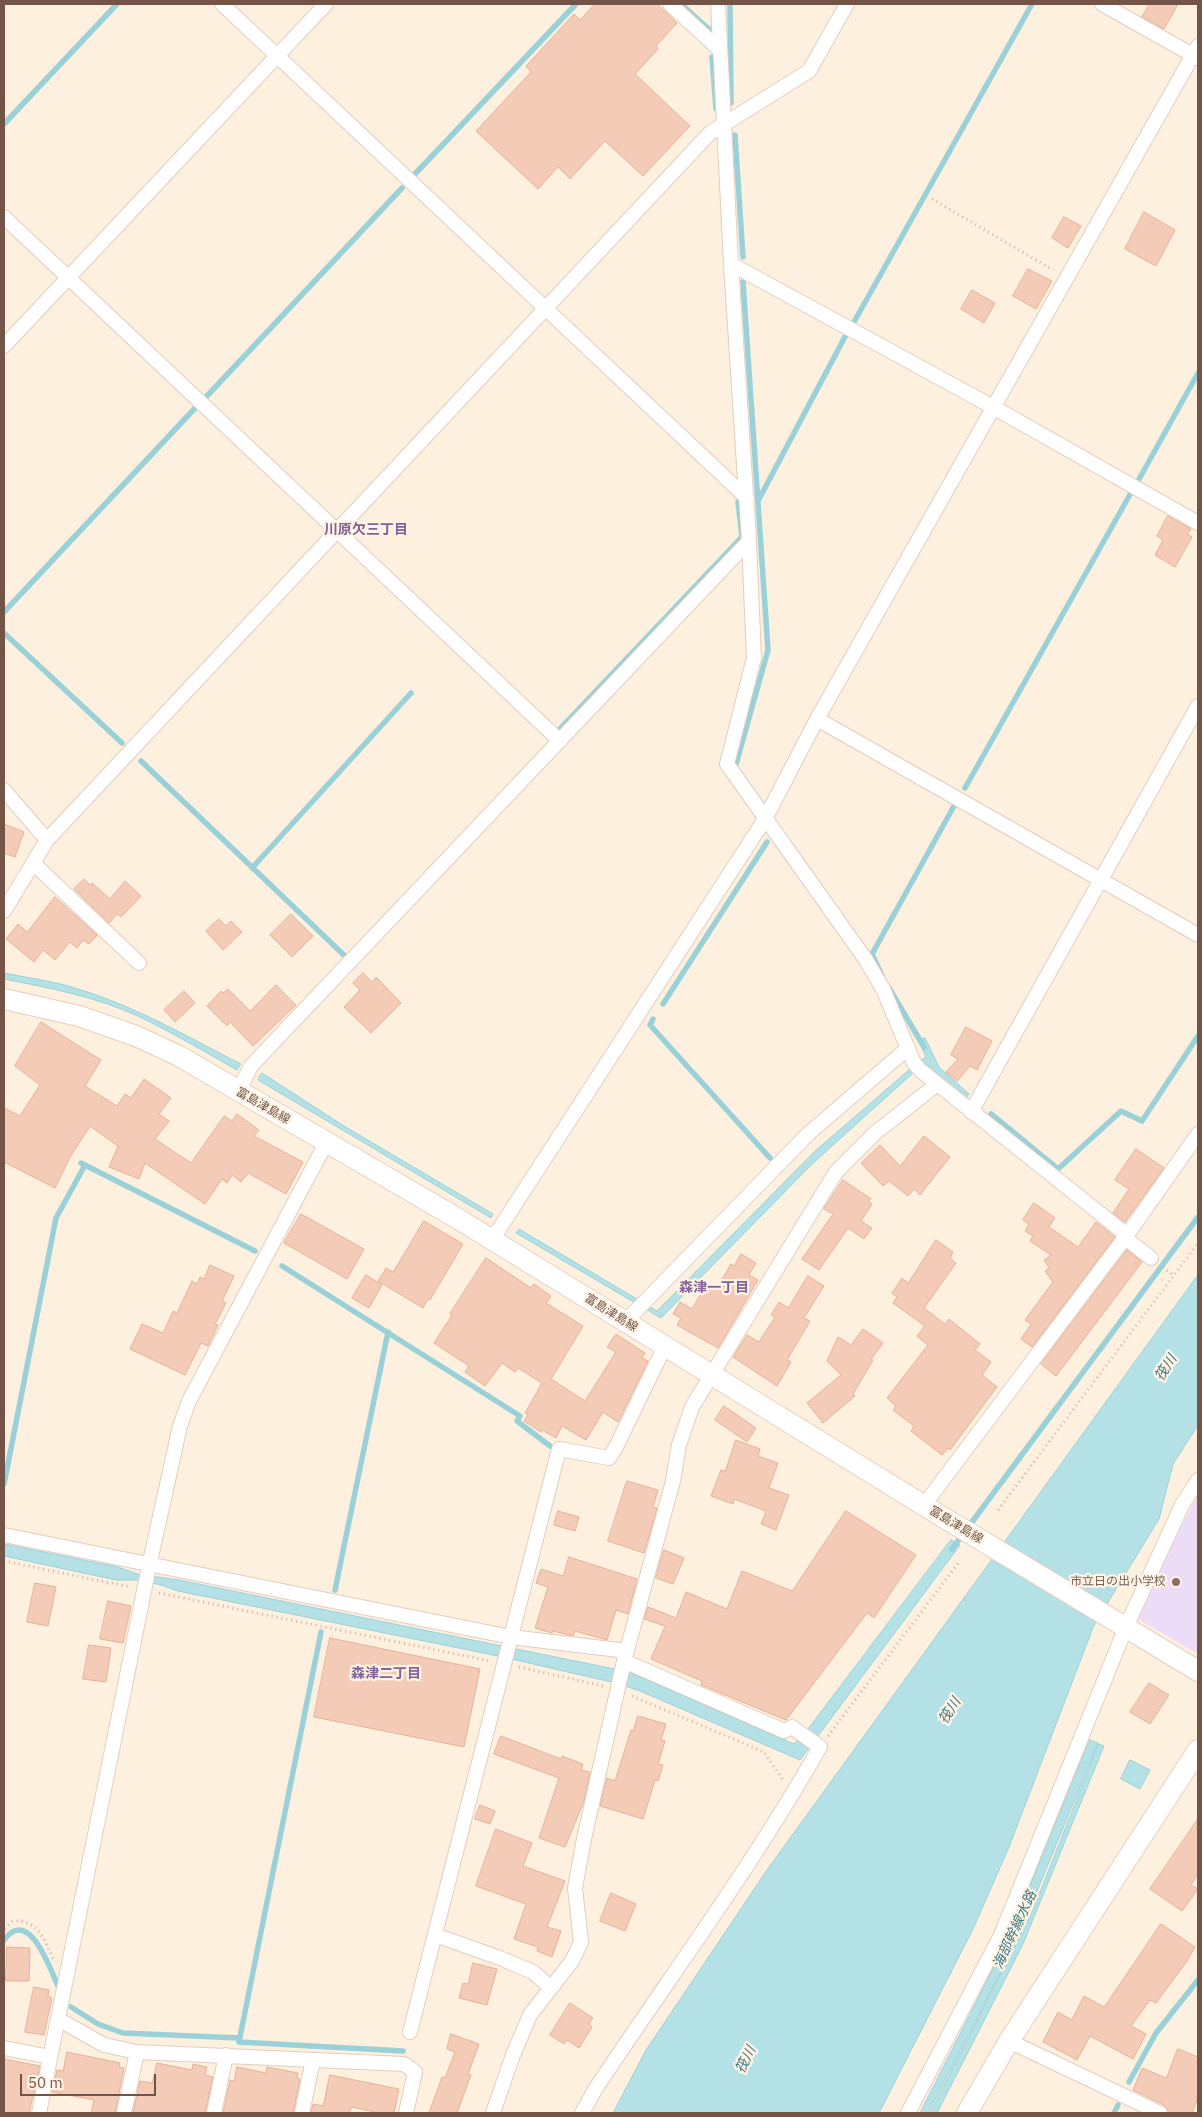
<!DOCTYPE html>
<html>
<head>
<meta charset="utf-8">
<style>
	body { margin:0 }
	#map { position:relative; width:1202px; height:2117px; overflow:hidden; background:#fdf0df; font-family:"IBM Plex Sans",sans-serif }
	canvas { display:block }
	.frame { position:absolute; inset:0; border:5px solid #735447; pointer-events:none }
	.scale { position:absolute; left:20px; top:2074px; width:136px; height:22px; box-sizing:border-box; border:2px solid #735447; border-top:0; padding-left:6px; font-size:15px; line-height:18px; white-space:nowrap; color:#735447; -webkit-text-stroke:4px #fff4e6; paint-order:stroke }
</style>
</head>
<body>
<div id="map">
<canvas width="1202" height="2117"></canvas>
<div class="frame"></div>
<div class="scale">50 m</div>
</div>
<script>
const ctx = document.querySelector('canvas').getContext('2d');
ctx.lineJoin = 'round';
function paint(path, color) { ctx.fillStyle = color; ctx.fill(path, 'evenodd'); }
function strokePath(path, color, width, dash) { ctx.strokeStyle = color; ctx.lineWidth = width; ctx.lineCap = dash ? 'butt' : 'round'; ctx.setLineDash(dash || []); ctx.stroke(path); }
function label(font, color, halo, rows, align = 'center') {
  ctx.font = font + ' "IBM Plex Sans","Noto Sans JP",sans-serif'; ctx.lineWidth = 4.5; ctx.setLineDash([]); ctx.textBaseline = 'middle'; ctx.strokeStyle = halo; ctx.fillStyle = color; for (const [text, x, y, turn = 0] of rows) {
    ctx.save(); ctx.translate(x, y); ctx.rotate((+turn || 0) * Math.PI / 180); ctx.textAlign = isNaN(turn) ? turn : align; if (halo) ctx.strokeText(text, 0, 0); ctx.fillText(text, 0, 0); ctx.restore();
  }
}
const education = new Path2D(`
	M1198 1495V1654L1138 1619 1170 1546Z`);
const water = new Path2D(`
	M4 973C28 978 54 981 78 989 135 1006 188 1037 241 1064L237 1070C205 1052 173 1033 140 1017 97 997 50 988 4 979Z
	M925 1038 939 1067 969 1094 965 1099 943 1081 931 1067H922L914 1072 810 1166 661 1318 516 1233 519 1229 657 1311 814 1152 918 1062 926 1057 919 1041Z
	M262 1073 344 1126 493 1214 491 1218 258 1080Z
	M1198 1275V1425L1173 1464 1159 1519 1094 1625 1009 1847 973 1929 879 2113H613L646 2050 767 1870Z
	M951 1540 960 1545 800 1760 640 1691 616 1683 498 1656 178 1591 161 1585 138 1580H116L4 1556V1544L118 1567 137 1574 179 1580 629 1672 794 1744 805 1733Z
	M1090 1740 1098 1743 1017 1940 928 2113H920L1009 1937Z
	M1099 1744 1104 1746 1023 1944 937 2113H930L1033 1910Z
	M1130 1760 1150 1770 1140 1789 1121 1779Z`);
const stream = new Path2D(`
	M681 4 712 32 714 31V26
	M730 4 731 103
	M712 57 716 109
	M4 124 117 4
	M735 135 743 257
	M415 174 576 4
	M854 322 1032 4
	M206 397 402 188
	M1138 481 1198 373
	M759 499 847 333
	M4 612 197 406
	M4 633 122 743
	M560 729 742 537 738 502
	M141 761 347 958
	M735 768 768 650 743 282
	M965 788 1132 491
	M252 868 411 693
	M882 976 872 954 954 806
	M889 988 924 1047
	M663 1004 767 842
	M653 1019 650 1025 770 1158
	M991 1114 1058 1169 1121 1111 1142 1121 1198 1036
	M81 1163 255 1251
	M282 1266 520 1416 517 1421 550 1446
	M4 1484 56 1218 85 1165
	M952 1549 1198 1217
	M335 1590 388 1332
	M321 1632 239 2042 403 2051
	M4 1940C29 1906 50 1969 58 1986
	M71 2007 98 2024 123 2033 239 2038
	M1129 2082 1156 2033 1198 1980
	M1114 2113 1118 2105`);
const building = new Path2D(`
	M595 4H657L677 23 656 46 658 49 635 74 690 126 643 176 605 141 570 179 558 167 538 189 476 131 531 72 526 66 574 14 580 20Z
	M1150 4H1178L1164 29 1142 17Z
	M1144 212 1175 230 1156 266 1125 249Z
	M1064 217 1081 226 1068 248 1052 238Z
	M1028 269 1052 281 1036 309 1013 296Z
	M972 290 995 303 984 323 961 309Z
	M1168 516 1191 529 1187 534 1192 537 1175 567 1155 555 1163 540 1157 536Z
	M4 824 24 832 15 857 4 853Z
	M84 879 90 885 92 883 110 899 125 881 141 896 121 917 117 914 109 923 74 889Z
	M55 897 97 935 89 944 83 940 77 948 70 942 55 960 43 950 34 962 6 939 18 924 27 932Z
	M291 914 313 936 292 957 270 935Z
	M219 919 226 926 231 921 242 932 223 950 206 931Z
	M363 973 372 982 376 977 401 1003 371 1033 344 1007 360 990 353 983Z
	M276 985 296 1005 253 1046 230 1022 227 1026 207 1006 221 991 223 993 228 989 250 1011Z
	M184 991 195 1003 175 1022 164 1010Z
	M41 1022 101 1060 85 1086 117 1106 125 1094 131 1098 144 1079 171 1098 159 1114 169 1121 155 1139 191 1163 224 1116 232 1121 237 1114 259 1130 254 1136 303 1162 286 1194 248 1173 241 1182 232 1175 227 1183 222 1179 205 1204 145 1163 139 1179 109 1167 118 1146 90 1126 70 1157 55 1188 4 1162V1108L20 1116 40 1085 15 1066Z
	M966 1027 992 1041 977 1070 970 1066 957 1081 946 1072 958 1059 951 1055Z
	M924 1136 950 1157 920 1195 914 1189 908 1196 889 1181 883 1186 861 1163 880 1145 900 1166Z
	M1136 1149 1164 1168 1125 1222 1113 1213 1129 1189 1115 1180Z
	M843 1180 871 1199 868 1202 872 1204 861 1221 872 1228 864 1239 848 1228 819 1270 802 1259 833 1214 824 1209Z
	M1034 1203 1055 1218 1049 1227 1078 1247 1096 1222 1115 1237 1032 1347 1021 1339 1031 1324 1025 1320 1053 1282 1045 1271 1049 1268 1044 1260 1051 1255 1030 1241 1033 1236 1025 1231 1029 1224 1023 1220Z
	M301 1214 364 1249 347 1279 284 1243Z
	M424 1221 463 1244 430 1300 428 1299 423 1308 378 1281 386 1268 393 1272Z
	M936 1240 953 1252 950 1258 956 1263 924 1308 945 1324 949 1319 980 1344 975 1350 991 1362 982 1375 997 1387 950 1450 948 1448 942 1455 911 1431 914 1426 893 1410 896 1406 887 1398 928 1345 917 1336 925 1326 893 1303 897 1297 892 1293 902 1278 908 1283Z
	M1127 1250 1142 1262 1056 1376 1041 1364Z
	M741 1254 756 1263 749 1275 758 1280 718 1348 677 1325 681 1318 673 1314 680 1302 692 1309 707 1283 717 1288 731 1264 734 1266Z
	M486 1258 531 1288 534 1284 551 1296 546 1303 583 1326 551 1379 585 1401 616 1352 607 1347 616 1334 645 1353 642 1358 648 1361 618 1422 603 1412 586 1440 562 1426 556 1438 542 1430 541 1432 524 1421 528 1414 525 1413 542 1383 518 1368 515 1372 502 1363 485 1386 465 1372 469 1366 434 1343 452 1315 450 1314Z
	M210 1265 234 1276 222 1301 226 1303 215 1324 218 1325 210 1342 208 1346 201 1343 185 1375 130 1349 142 1324 163 1333 173 1311 177 1313 192 1281 197 1284 200 1277 204 1279Z
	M366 1275 382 1285 369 1308 352 1298Z
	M808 1276 824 1286 804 1318 810 1321 787 1360 791 1362 777 1386 733 1357 747 1335 759 1342 775 1317 771 1315 779 1302 788 1308Z
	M863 1329 883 1343 871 1359 873 1360 853 1394 855 1396 823 1423 807 1403 841 1375 827 1361 838 1337 851 1345Z
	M724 1406 756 1428 747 1442 715 1420Z
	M736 1440 760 1449 758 1456 778 1463 769 1488 789 1495 776 1530 761 1524 766 1511 734 1499 733 1504 711 1496 721 1470 725 1471Z
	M627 1481 658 1490 653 1507 657 1508 644 1553 608 1541Z
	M558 1511 579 1517 575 1531 554 1525Z
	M846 1511 916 1555 874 1618 867 1613 786 1720 701 1685 702 1681 651 1659 665 1626 644 1619 648 1607 676 1618 686 1592 727 1609 742 1571 792 1591Z
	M664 1550 684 1558 673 1584 656 1578Z
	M569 1557 637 1579 628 1614 616 1610 607 1640 575 1631 573 1636 553 1631 552 1633 535 1628 548 1587 536 1583 541 1569 563 1576Z
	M35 1583 56 1587 48 1626 27 1622Z
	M108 1601 131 1606 123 1643 100 1639Z
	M330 1638 480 1669 464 1747 314 1717Z
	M89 1645 111 1648 106 1682 83 1679Z
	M1149 1683 1169 1695 1150 1724 1130 1712Z
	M638 1716 666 1724 661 1740 665 1741 658 1764 663 1765 658 1781 655 1780 643 1819 600 1806 607 1778 615 1781 631 1730 633 1731Z
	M501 1736 561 1759 562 1756 583 1764 581 1770 590 1772 584 1801 565 1847 539 1838 559 1778 494 1754Z
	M480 1805 495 1811 490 1824 475 1819Z
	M1198 1819V1874L1191 1885 1198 1889 1182 1911 1150 1889Z
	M496 1829 532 1843 523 1866 565 1881 547 1927 561 1931 552 1957 537 1951 538 1947 514 1939 526 1904 476 1886Z
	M611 1893 636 1904 625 1931 600 1921Z
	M1161 1924 1195 1947 1187 1961 1156 2003 1150 2000 1131 2026 1146 2034 1133 2059 1090 2036 1077 2060 1043 2042 1058 2012 1072 2020 1084 1996 1104 2007Z
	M7 1947 30 1948 29 1981H6Z
	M473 1963 497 1969 487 2005 459 1998 463 1983 468 1984Z
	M34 1987 49 1990 48 1996 52 1998 44 2035 25 2032Z
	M570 2003 593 2018 589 2024 592 2027 579 2048 567 2040 564 2044 550 2035Z
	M451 2034 479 2044 468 2074 471 2075 457 2113H429L442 2077 445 2078 455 2052 447 2049Z
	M1178 2049 1198 2057V2098L1192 2113H1169L1164 2105 1133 2090 1142 2068 1166 2078Z
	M67 2052 120 2063 119 2067 124 2068 115 2113H91L94 2100 52 2092 57 2070 63 2071Z
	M4 2059 40 2066 29 2113H4Z
	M157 2063 192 2070 193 2064 207 2067 205 2075 213 2077 205 2113H133L140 2081 152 2083Z
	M237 2067 266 2073 267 2067 298 2073 297 2078 300 2079 293 2113H223L230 2080 234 2081Z
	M330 2075 399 2089 394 2113H379L352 2107 349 2113H311L313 2104 323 2106Z`);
const path = new Path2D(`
	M932 199 1053 270
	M1163 1267 1174 1276
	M998 1510 1198 1243
	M4 1561 130 1587
	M159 1593 490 1661
	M519 1667 603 1686
	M632 1696 764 1752 783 1780
	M828 1736 959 1562
	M4 1928 13 1921C40 1920 43 1939 54 1960`);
const street = new Path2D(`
	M222 4 747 498
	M670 4 720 50
	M718 4 731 264 749 541 754 658 727 764 866 960 883 989 914 1063 920 1070 1127 1235
	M1102 4 1198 58
	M4 217 560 741
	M731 264 993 407 1198 523
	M4 346 326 4
	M817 719 1198 935
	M4 790 47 840
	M33 863 139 963
	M4 911 47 840 710 133 809 71 847 4
	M238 1092 251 1066 749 541
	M971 1112 1198 706
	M1125 1238 1151 1258
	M492 1240 765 819 817 719 1198 46
	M626 1321 808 1134 908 1048
	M924 1505 1127 1235 1198 1134
	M4 1535 511 1637 627 1651
	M435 1935 500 1958 533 1972 551 1988
	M58 2019 104 2045 137 2052 404 2064 415 2072 406 2113
	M410 2032 559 1449 609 1458 616 1447 665 1346
	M1009 2041 1160 2113
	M4 2048 50 2057
	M39 2113 149 1566 180 1426 189 1401 326 1143
	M124 2113 137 2052
	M214 2113 226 2055
	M302 2113 313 2060
	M493 2113 513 2055 530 2015 572 1961 581 1942 575 1888 584 1839 624 1661 673 1481 679 1445 692 1407 836 1172 875 1133 936 1085
	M582 2113 596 2088C671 1975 753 1865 820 1747L792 1727 784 1731 624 1661
	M908 2113 1001 1935 1126 1627 1182 1505 1198 1480`);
const secondary = new Path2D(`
	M4 999 79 1016 136 1036 179 1056 460 1220 946 1519 1198 1671
	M967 2113 1009 2041 1198 1750`);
const markers = [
	[1176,1582,5,"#8d6e63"]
];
const streetNames = [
	["富島津島線",263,1106,30],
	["富島津島線",611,1313,32],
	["富島津島線",956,1525,31]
];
const educationNames = [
	["市立日の出小学校",1166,1582]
];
const neighbourhoodNames = [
	["川原欠三丁目",366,530],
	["森津一丁目",714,1288],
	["森津二丁目",386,1674]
];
const waterNames = [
	["筏川",1166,1368,-58],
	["筏川",950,1711,-58],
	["海部幹線水路",1015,1930,-65],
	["筏川",746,2060,-63]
];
paint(education, '#eddcf8');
paint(water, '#b4e1e6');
strokePath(water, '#9ad1d8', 1);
strokePath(stream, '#9ad1d8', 5.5);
paint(building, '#f3cbb6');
strokePath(building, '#e6b196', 1);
strokePath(street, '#e3cdbe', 16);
strokePath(secondary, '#e8cebb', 22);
strokePath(path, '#d7af9a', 3, [1, 4]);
strokePath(street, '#fff', 14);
strokePath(secondary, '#fff', 20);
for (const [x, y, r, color] of markers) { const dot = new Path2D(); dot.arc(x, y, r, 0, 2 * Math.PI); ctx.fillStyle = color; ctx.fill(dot); strokePath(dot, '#fff4e6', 2); }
label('12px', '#735447', '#fff4e6', streetNames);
label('12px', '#785e54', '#fff4e6', educationNames, 'right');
label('bold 14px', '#826297', '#fff4e6', neighbourhoodNames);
label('italic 14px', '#3d7981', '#fff4e6', waterNames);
</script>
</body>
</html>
